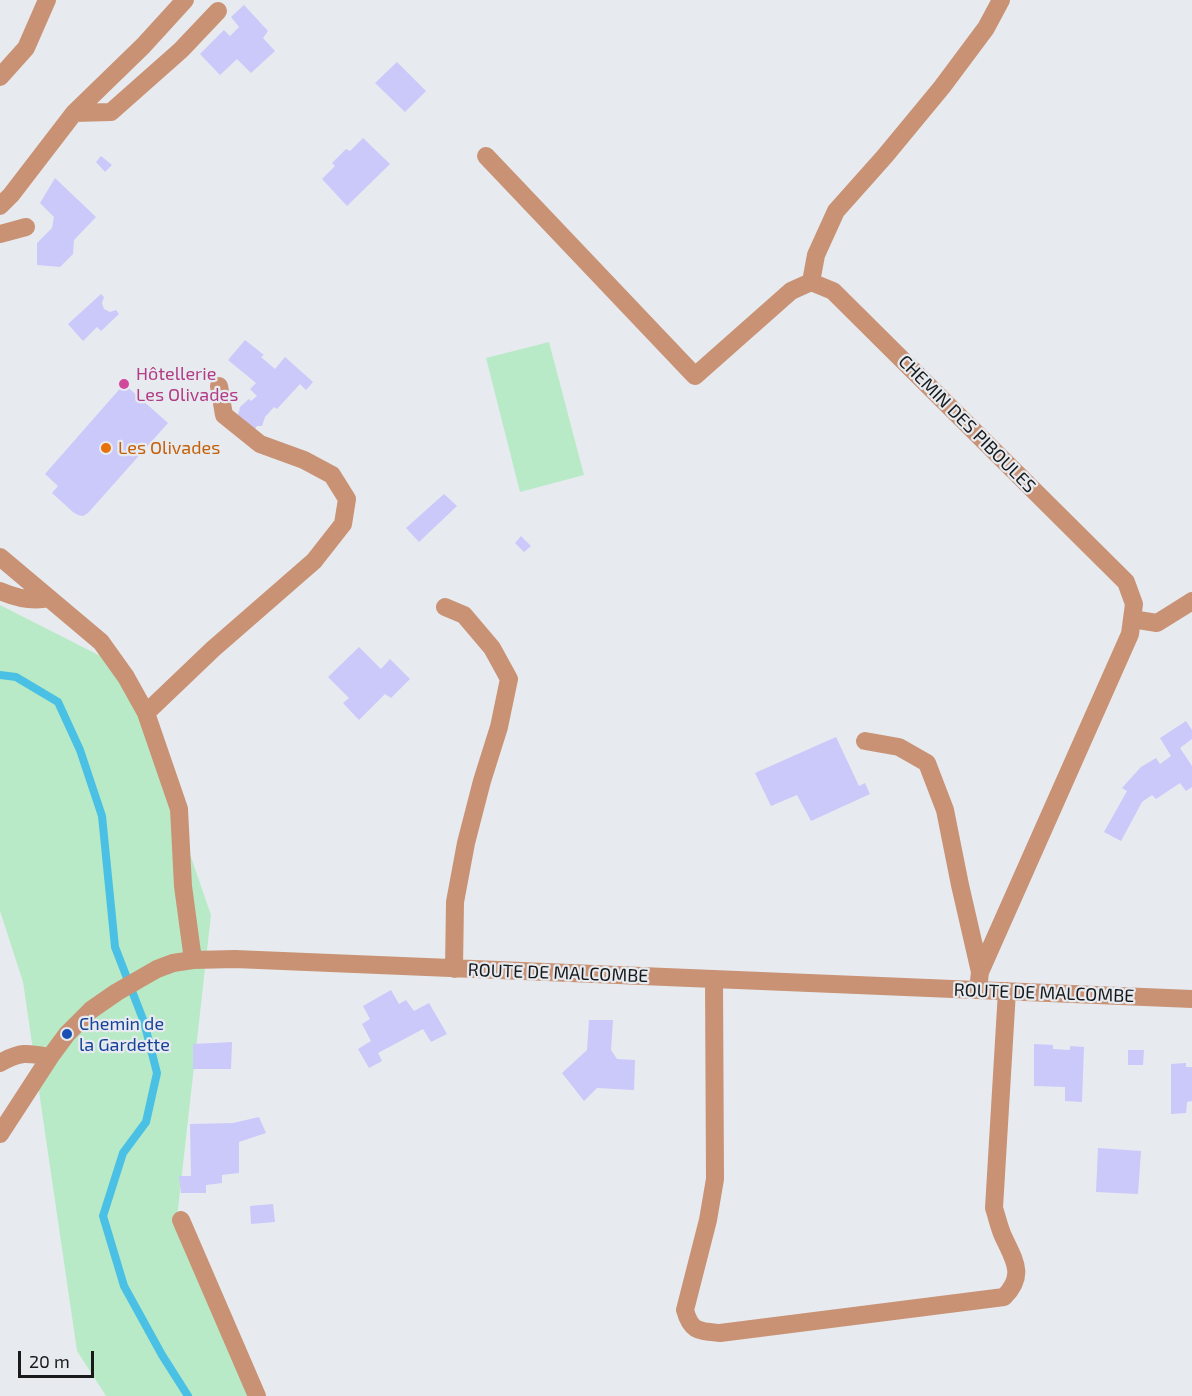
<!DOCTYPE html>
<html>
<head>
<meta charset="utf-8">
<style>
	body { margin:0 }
	#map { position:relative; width:1192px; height:1396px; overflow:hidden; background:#e7ebf0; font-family:"Exo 2",sans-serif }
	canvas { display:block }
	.scale { position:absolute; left:18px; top:1351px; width:76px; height:27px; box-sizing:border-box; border:3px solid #181a1b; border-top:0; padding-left:8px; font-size:18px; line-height:21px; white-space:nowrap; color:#181a1b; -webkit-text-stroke:4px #e7ebf0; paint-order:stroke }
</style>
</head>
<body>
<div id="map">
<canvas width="1192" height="1396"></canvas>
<div class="scale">20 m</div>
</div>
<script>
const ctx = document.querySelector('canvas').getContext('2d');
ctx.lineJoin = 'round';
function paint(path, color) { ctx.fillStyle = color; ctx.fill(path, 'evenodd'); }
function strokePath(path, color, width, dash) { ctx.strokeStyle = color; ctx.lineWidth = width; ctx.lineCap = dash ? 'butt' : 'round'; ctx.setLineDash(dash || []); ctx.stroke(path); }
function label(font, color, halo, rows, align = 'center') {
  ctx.font = font + ' "Exo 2",sans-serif'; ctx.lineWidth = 4.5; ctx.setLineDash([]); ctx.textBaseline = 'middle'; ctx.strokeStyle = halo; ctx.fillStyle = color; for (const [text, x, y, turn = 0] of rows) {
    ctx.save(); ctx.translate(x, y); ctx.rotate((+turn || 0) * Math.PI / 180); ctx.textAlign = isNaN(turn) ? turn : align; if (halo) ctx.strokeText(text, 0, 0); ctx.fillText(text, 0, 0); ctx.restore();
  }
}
const green = new Path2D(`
	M549 342 584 475 520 492 486 358Z
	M0 605 126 669 211 915 176 1227 262 1396H106L77 1351 23 982 0 911Z`);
const stream = new Path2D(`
	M0 675 16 677 58 702 80 750 102 816 115 947 144 1022 157 1073 146 1122 123 1153 103 1216 124 1286 162 1355 188 1396`);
const building = new Path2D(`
	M244 5 268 31 263 38 275 51 251 73 237 59 220 75 200 54 224 30 230 36 239 27 231 17Z
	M397 62 426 91 405 112 375 83Z
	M363 138 390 164 347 206 322 179 335 166 332 163 346 149 350 151Z
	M101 156 112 165 105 172 96 162Z
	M55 178 96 217 74 240 73 254 60 267 37 265V243L52 228 54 217 40 203Z
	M101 294 104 297 102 303 104 309 110 312 116 310 119 314 101 331 97 327 83 341 68 324Z
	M245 340 264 355 261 357 275 369 285 357 313 382 306 390 300 384 277 409 274 407 265 417 262 426H257L255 429 244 428 236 423 240 407 249 399 251 401 257 396 250 389 256 383 228 360Z
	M124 384 168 423 88 513 83 516 78 515 73 512 52 493 58 486 45 474Z
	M444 494 457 506 419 542 406 528Z
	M521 536 531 546 524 552 515 543Z
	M359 647 381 669 390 659 410 679 391 698 385 694 359 720 343 703 349 698 328 677Z
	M1186 721 1192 730V739L1180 748 1192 766V787L1186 791 1180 783 1156 799 1152 795 1142 802 1121 841 1104 832 1127 791 1122 788 1141 767 1156 758 1160 764 1171 756 1160 738Z
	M836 737 859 786 865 783 870 794 811 821 797 795 771 806 755 773Z
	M391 990 399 1004 406 1000 414 1011 429 1003 447 1034 431 1042 423 1029 378 1053 382 1061 369 1068 358 1049 371 1041 362 1024 370 1019 363 1006Z
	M589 1020H613L611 1050 617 1059 635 1060 634 1090 597 1088 584 1101 562 1073 587 1050Z
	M232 1042 231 1069H193V1044Z
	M1034 1044 1053 1045V1049L1070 1050V1046L1084 1047 1082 1102 1065 1101V1087L1034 1086Z
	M1128 1050H1144L1143 1065H1128Z
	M1186 1063V1067H1192V1101L1187 1102 1186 1113 1171 1114V1064Z
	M259 1117 266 1133 239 1142V1173L222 1175V1183L206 1185V1193H181L179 1176H191L190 1124 233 1123Z
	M1098 1148 1141 1151 1138 1194 1096 1192Z
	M273 1204 275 1222 251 1224 250 1206Z`);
const minor = new Path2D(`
	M0 77 26 48 47 0
	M74 113 111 112 181 50 218 11
	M486 156 695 376 791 291 811 282 833 291 1126 582 1134 604 1130 634 980 972 978 990
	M0 206 11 195 74 113 143 46 185 0
	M0 234 26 227
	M811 282 816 255 836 211 885 156 942 87 986 28 1001 0
	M0 557 101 642 126 677 146 713 179 809 183 886 193 960
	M0 591C16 598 32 602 49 598
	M445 607 464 615 492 648 509 679 499 727 482 781 466 843 455 902 454 969
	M1132 619 1157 623 1192 601
	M146 713 213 649 314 561 343 524 347 499 332 475 304 460 260 444 224 415 219 386
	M865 741 899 747 927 763 945 810 960 885 980 972
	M714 979 715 1179 708 1220 685 1310C691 1332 699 1331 720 1333L1004 1297C1026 1275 1014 1260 1003 1236 999 1227 997 1217 994 1208L1007 991
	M0 1063C21 1051 28 1053 50 1057
	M0 1134 50 1057 67 1034 91 1010 117 992 157 969 173 963 193 960 235 959 1192 999
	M181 1220 257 1396`);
const markers = [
	[124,384,6,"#d1479c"],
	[106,448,6,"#e8710a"],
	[67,1034,6,"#1a4fb4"]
];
const hotelNames = [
	["Hôtellerie",136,374],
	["Les Olivades",136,395]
];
const streetNames = [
	["CHEMIN DES PIBOULES",967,424,45],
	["ROUTE DE MALCOMBE",558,973,2],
	["ROUTE DE MALCOMBE",1044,993,2]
];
const foodNames = [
	["Les Olivades",118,448]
];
const transitNames = [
	["Chemin de",79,1024],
	["la Gardette",79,1045]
];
paint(green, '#b9eac7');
strokePath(stream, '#4ac1e4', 8);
paint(building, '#cbc8fa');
strokePath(minor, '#c99274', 18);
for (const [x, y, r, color] of markers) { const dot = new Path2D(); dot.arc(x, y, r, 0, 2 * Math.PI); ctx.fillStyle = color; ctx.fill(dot); strokePath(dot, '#e7ebf0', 2); }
label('18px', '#b23c85', '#e7ebf0', hotelNames, 'left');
label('18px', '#181a1b', '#e7ebf0', streetNames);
label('18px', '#c56008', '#e7ebf0', foodNames, 'left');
label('18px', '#164399', '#e7ebf0', transitNames, 'left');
</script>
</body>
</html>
